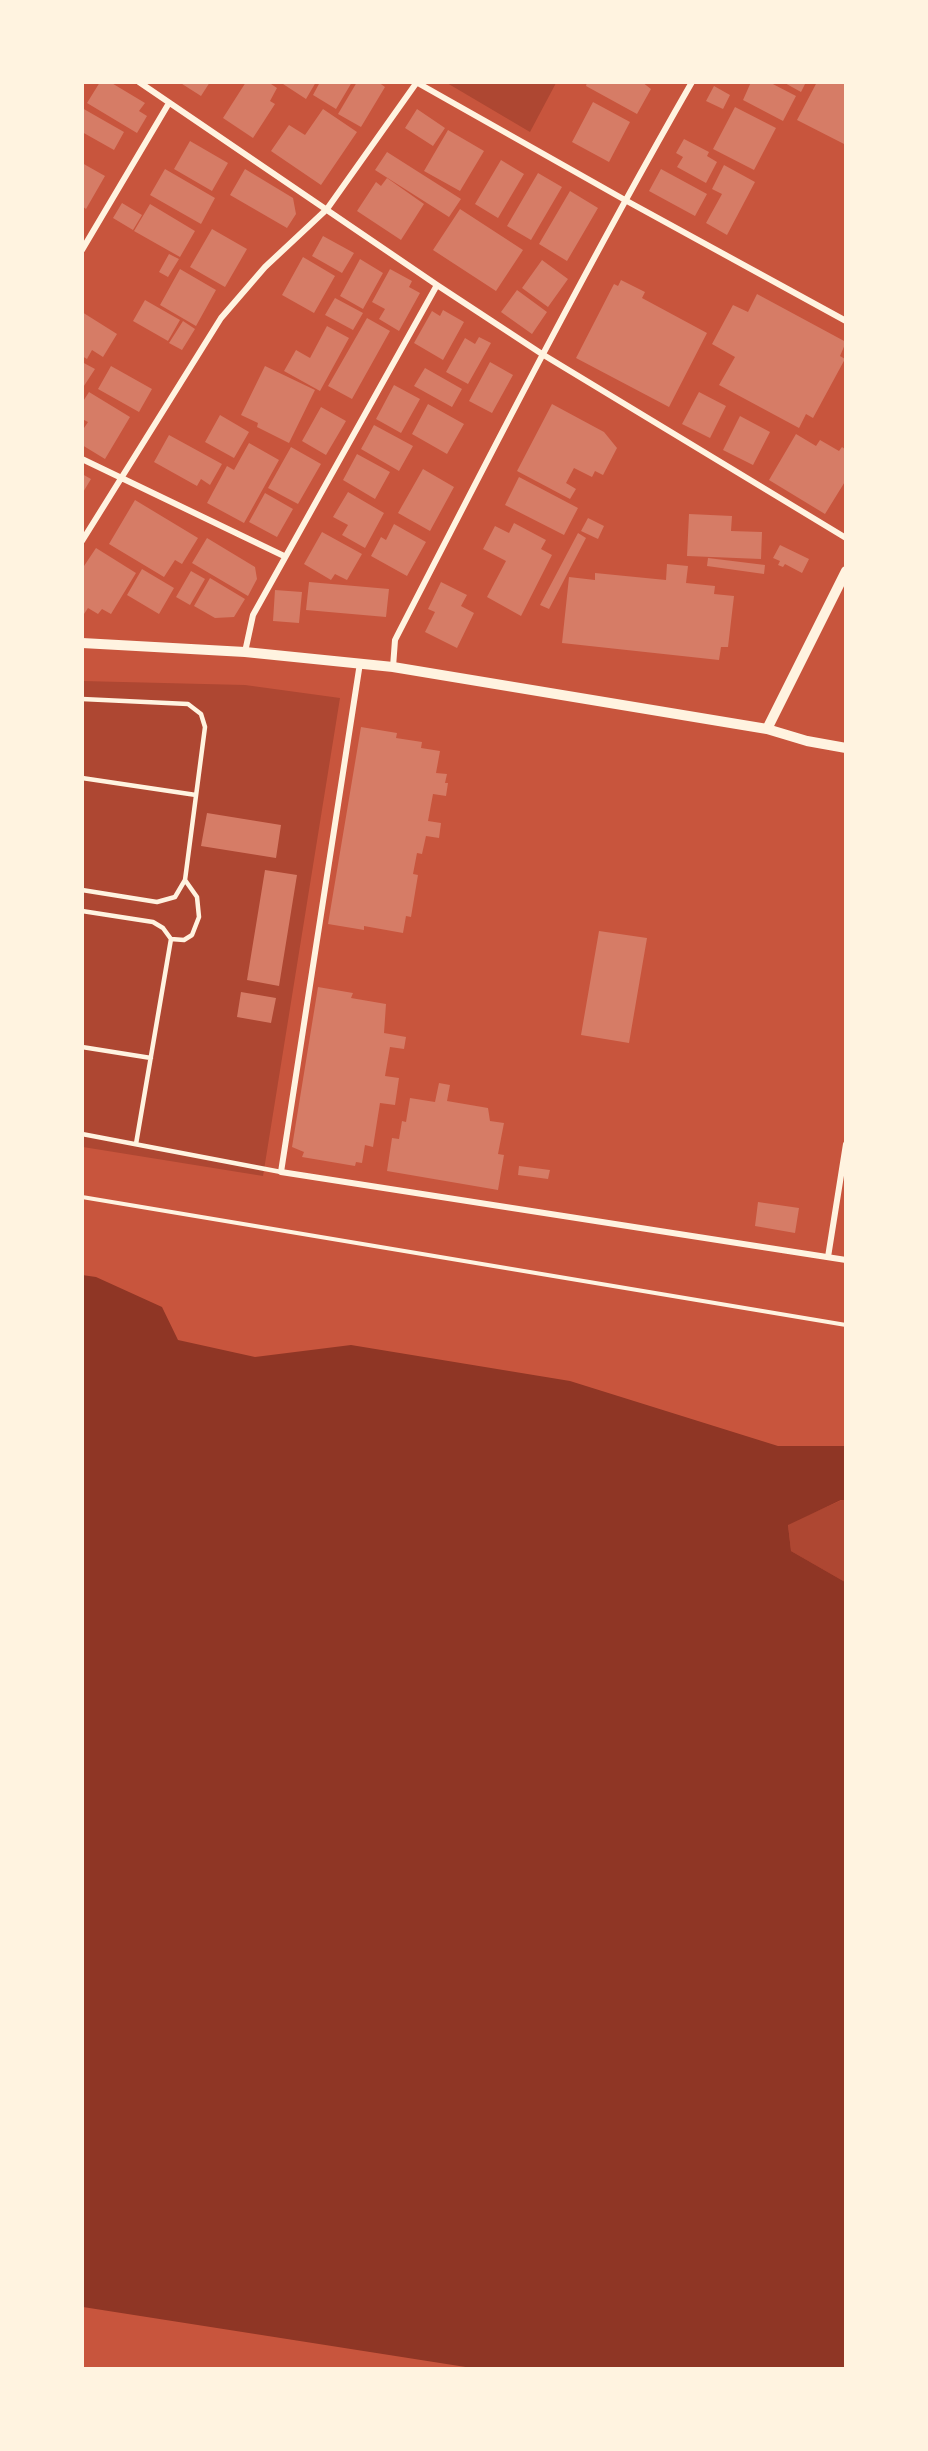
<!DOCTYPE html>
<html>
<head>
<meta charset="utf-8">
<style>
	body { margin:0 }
	#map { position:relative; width:928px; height:2451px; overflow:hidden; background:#c8553d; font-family:Arial,sans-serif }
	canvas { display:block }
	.frame { position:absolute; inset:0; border:84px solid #fff3e0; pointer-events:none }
</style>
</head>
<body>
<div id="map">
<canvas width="928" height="2451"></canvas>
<div class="frame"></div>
</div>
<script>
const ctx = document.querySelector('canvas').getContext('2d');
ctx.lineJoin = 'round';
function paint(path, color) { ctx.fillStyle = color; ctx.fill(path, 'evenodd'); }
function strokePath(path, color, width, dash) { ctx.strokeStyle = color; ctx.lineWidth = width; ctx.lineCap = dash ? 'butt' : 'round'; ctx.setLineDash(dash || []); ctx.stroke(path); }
const green = new Path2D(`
	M447 83 556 82V83L530 132Z
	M82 681 245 685 340 698 263 1176 83 1147Z
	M842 1500H845V1582L791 1551 788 1524Z`);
const water = new Path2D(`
	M82 1275 96 1277 162 1307 178 1340 255 1357 351 1345 570 1381 778 1446H845V1500H841L788 1525 791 1551 845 1582V2368H472L83 2307Z`);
const building = new Path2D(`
	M100 82H110L145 103 139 111 147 116 137 133 87 103Z
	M179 82H210L201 96Z
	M246 82H268L277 88 270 101 275 104 253 138 223 118Z
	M284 82H316L306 99 283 84Z
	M320 82H352L336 109 313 95Z
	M357 82H378L385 87 361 127 338 114Z
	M587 82H642L651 89 637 114 586 86Z
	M751 82H769L796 96 783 121 743 100Z
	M783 82H806L801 92Z
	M817 82H846V145L797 120Z
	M714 86 730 95 723 109 706 101Z
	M593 102 630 122 609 162 572 142Z
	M735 107 776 128 754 170 713 149Z
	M82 108 124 132 114 150 82 132Z
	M323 109 357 132 321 185 271 151 289 125 305 135Z
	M417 109 445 128 433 146 405 128Z
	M448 130 484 151 460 191 424 171Z
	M684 139 709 152 707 156 717 162 706 183 677 167 683 157 676 153Z
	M190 141 228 163 212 191 174 169Z
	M387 152 461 199 449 217 375 170Z
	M501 160 524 174 498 218 475 204Z
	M82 163 105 176 86 209 82 206Z
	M724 165 755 182 727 235 706 223 722 194 712 189Z
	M165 169 215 198 201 224 150 195Z
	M245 169 293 198 296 214 287 228 230 195Z
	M661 169 707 194 695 216 649 191Z
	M538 173 562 187 531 240 507 226Z
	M387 178 424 204 401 240 357 211 376 182 381 186Z
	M570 191 598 208 567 261 539 244Z
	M122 203 142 215 133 230 113 218Z
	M150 204 195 231 180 257 134 231Z
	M460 209 523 250 496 291 433 250Z
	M212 229 247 249 225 287 190 267Z
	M323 236 354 253 342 273 312 256Z
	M169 254 179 259 168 277 159 272Z
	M303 257 335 276 314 313 282 295Z
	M360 259 383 273 363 309 340 296Z
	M542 260 568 279 548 307 522 288Z
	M180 269 216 290 196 326 160 305Z
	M390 269 412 281 409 287 420 293 399 331 379 319 385 309 372 302Z
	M621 280 645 292 642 298 707 333 669 407 576 358 614 284 618 286Z
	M517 290 547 312 532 334 501 312Z
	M757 294 846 342 840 356 845 359 813 418 806 414 799 428 719 385 735 357 712 344 733 305 748 312Z
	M335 298 363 313 353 330 325 315Z
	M145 300 180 320 168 341 133 321Z
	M443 310 464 322 443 360 414 343 432 311 440 316Z
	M82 312 117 334 103 357 92 350 87 359 82 356Z
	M367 318 390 331 352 399 328 386Z
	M183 321 195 329 182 350 169 343Z
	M327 326 349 338 320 391 284 371 296 350 310 358Z
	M479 337 491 343 468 384 446 372 465 338 475 344Z
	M82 362 95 369 82 389Z
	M490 362 513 375 492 413 469 401Z
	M111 366 152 389 139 412 98 389Z
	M265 366 315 390 289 443 257 427 258 423 241 415Z
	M425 368 462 389 452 407 414 386Z
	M394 385 420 399 401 433 376 419Z
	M89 392 130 417 105 459 82 445V431L88 422 82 419V403Z
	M699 392 726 406 710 438 682 424Z
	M428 404 464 424 447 454 412 434Z
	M552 404 604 432 617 448 603 475 595 471 592 477 574 468 566 483 576 489 570 499 517 471Z
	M321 407 346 421 326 455 302 441Z
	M220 415 249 432 234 458 205 442Z
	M740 416 770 432 753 465 723 450Z
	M374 425 413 446 399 471 361 449Z
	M796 434 816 446 820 440 839 451 842 447 846 450V480L825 514 769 480Z
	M169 435 222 464 210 485 201 479 197 486 154 462Z
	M249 443 279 460 244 523 207 503 227 466 234 470Z
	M291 447 321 464 298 504 268 488Z
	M357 454 390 472 375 499 343 480Z
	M423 469 454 487 430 531 398 513Z
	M82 474 91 479 82 494Z
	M519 477 578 508 564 535 505 505Z
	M348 492 384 513 365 548 342 535 348 525 333 517Z
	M265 493 293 509 277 537 249 522Z
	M135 500 198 538 182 564 175 560 164 577 109 544Z
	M689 514 732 516 731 531 762 532 761 559 687 556Z
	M588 518 604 526 598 539 581 531Z
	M514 523 546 540 541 549 552 555 521 616 487 597 506 561 483 549 495 526 509 533Z
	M394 524 426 542 407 576 371 556 381 537 386 540Z
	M322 532 362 554 347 580 335 574 331 580 304 564Z
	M578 533 586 538 549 609 540 605Z
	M207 538 255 567 257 579 248 596 192 563Z
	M780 545 809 559 802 573 785 564 783 567 778 565 780 561 773 558Z
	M96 548 136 573 111 614 102 609 98 614 88 608 84 614 82 613V569Z
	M708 558 765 565 764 574 707 566Z
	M667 564 688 566 686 583 715 586 714 594 734 596 728 647H721L719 660 562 643 569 577 595 580V573L666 580Z
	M142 569 174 588 159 614 127 595Z
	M191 571 205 579 190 605 176 597Z
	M210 578 245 599 234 617 215 618 194 606Z
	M309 582 389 589 386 617 306 610Z
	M441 582 467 595 461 606 474 613 457 648 425 632 435 612 428 609Z
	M275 590 302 592 299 623 273 621Z
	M361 727 397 733 396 738 422 742 421 748 440 751 436 773 447 774 445 783H448L446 796 433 794 428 821 441 823 439 838 426 836 422 854 417 853 413 874 418 875 411 917 406 916 403 933 364 926V930L328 924Z
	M207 813 281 825 276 858 201 846Z
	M265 870 297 875 279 986 247 980Z
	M599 931 647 938 629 1043 581 1035Z
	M318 987 353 993 351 998 386 1004 384 1033 406 1037 404 1049 390 1047 385 1076 399 1078 395 1105 380 1103 373 1147 365 1145 362 1163 356 1162 355 1166 302 1157 304 1152 292 1147Z
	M241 992 276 998 271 1023 237 1017Z
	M439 1083 450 1085 447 1101 488 1108 490 1121 504 1123 498 1154 504 1155 498 1190 387 1171 392 1138 399 1139 402 1121 406 1122 410 1098 435 1102Z
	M519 1166 550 1170 548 1179 518 1175Z
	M758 1202 799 1208 795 1233 755 1226Z`);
const path = new Path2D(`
	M82 1197 846 1325`);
const service = new Path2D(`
	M82 699 188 704 201 714 205 727 185 880 197 897 199 917 192 935 184 940 171 939 163 928 153 922 82 911
	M82 778 196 795
	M82 890 157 902 175 897 185 880
	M82 1047 151 1058
	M82 1134 281 1172
	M136 1144 171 939`);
const minor = new Path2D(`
	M139 82 437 285 542 354 846 538
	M416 82 625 200 846 321
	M82 250 169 103
	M82 459 284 556
	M82 541 221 318 265 267 327 209 417 82
	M245 652 253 615 437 285
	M360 663 281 1172 846 1260
	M393 667 395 640C491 453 587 265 692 82
	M828 1257 846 1144`);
const tertiary = new Path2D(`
	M82 643 245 652 393 667 767 729 807 741 846 748
	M767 729 846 571`);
paint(green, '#ae4732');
paint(water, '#8f3625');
paint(building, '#d67c66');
strokePath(path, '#fff3e0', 4);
strokePath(service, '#fff3e0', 4.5);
strokePath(minor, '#fff3e0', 6);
strokePath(tertiary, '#fff3e0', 10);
</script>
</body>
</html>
